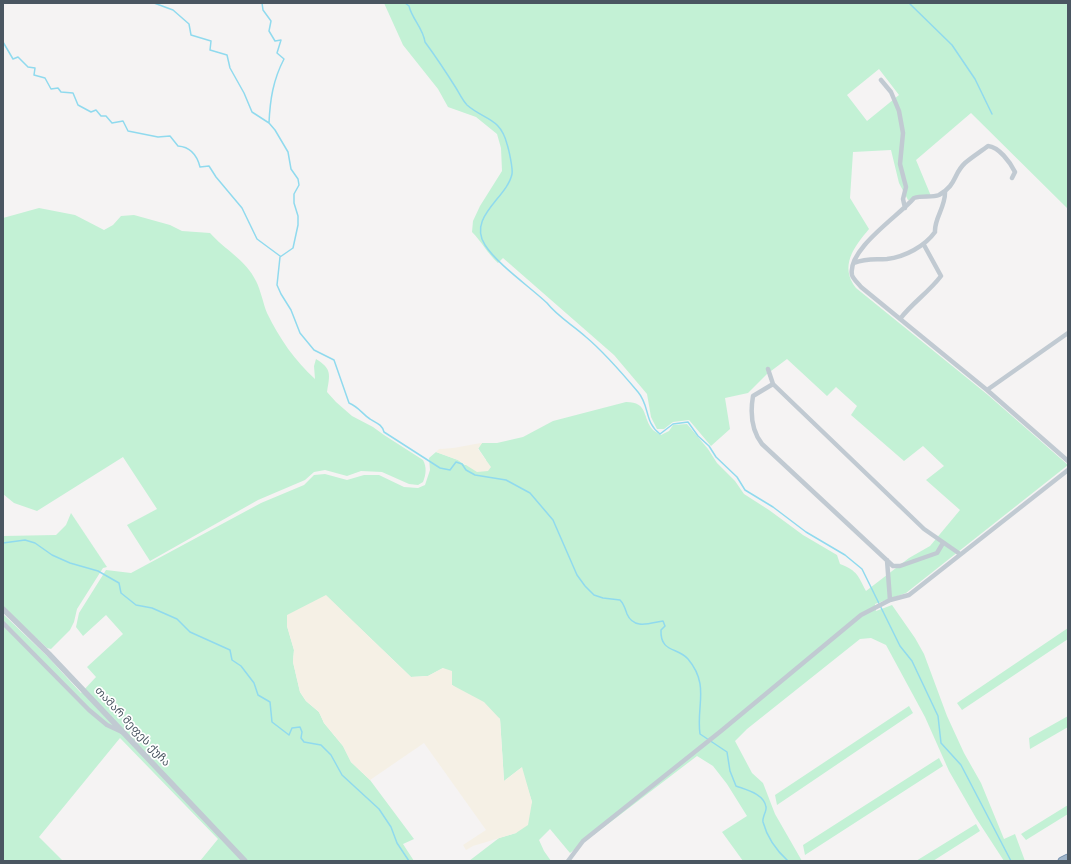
<!DOCTYPE html>
<html>
<head>
<meta charset="utf-8">
<style>
	body { margin:0 }
	#map { position:relative; width:1071px; height:864px; overflow:hidden; background:#f5f3f3; font-family:"Nunito Sans",sans-serif }
	canvas { display:block }
	.frame { position:absolute; inset:0; border:4px solid #4a5661; pointer-events:none }
</style>
</head>
<body>
<div id="map">
<canvas width="1071" height="864"></canvas>
<div class="frame"></div>
</div>
<script>
const ctx = document.querySelector('canvas').getContext('2d');
ctx.lineJoin = 'round';
function paint(path, color) { ctx.fillStyle = color; ctx.fill(path, 'evenodd'); }
function strokePath(path, color, width, dash) { ctx.strokeStyle = color; ctx.lineWidth = width; ctx.lineCap = dash ? 'butt' : 'round'; ctx.setLineDash(dash || []); ctx.stroke(path); }
function label(font, color, halo, rows, align = 'center') {
  ctx.font = font + ' "Nunito Sans","Noto Sans Georgian",sans-serif'; ctx.lineWidth = 3.5; ctx.setLineDash([]); ctx.textBaseline = 'middle'; ctx.strokeStyle = halo; ctx.fillStyle = color; for (const [text, x, y, turn = 0] of rows) {
    ctx.save(); ctx.translate(x, y); ctx.rotate((+turn || 0) * Math.PI / 180); ctx.textAlign = isNaN(turn) ? turn : align; if (halo) ctx.strokeText(text, 0, 0); ctx.fillText(text, 0, 0); ctx.restore();
  }
}
const green = new Path2D(`
	M384 3H1068V209L971 113 916 160 931 196 908 200 899 183 891 150 853 152 850 198 869 229C854 247 839 266 856 288L988 395 1068 465 906 593 875 604 876 611 892 605 915 638 924 654 947 716 964 753 981 783 1004 839 1015 834 1025 861H1004L976 818 949 771 925 717 886 645 871 638 860 639 747 729 735 741 752 773 763 783 775 814 802 861H743L722 832 747 816 727 784 713 766 697 756 570 853 550 829 539 840 544 851 551 861H469L499 838 516 833 532 802 521 768 504 781 500 719 452 685 443 668 428 676 411 677 326 596 287 626 294 650 293 662 300 692 306 701 319 712 324 723 343 746 351 762 370 780 414 839 403 844 414 861H200L218 839 120 738 39 837 63 861H3V614L48 657 81 693 96 677 87 667 123 634 106 615 83 636 76 627 79 613 106 570 131 573 261 503 304 485 314 475 325 474 347 480 364 475H379L404 487 418 488 425 485 430 470 429 458 436 452 458 460 465 465 486 460 478 448 482 443H497L523 437 553 421 626 402C649 402 642 418 653 430 655 432 658 433 661 435L669 431 673 425 687 424 708 449 717 463 735 481 744 494 769 510 803 535 837 555 840 564C858 571 858 576 866 591L909 558 930 546 960 510 926 480 944 466 923 446 904 461 851 415 857 406 836 387 827 396 787 359 767 374 748 393 725 398 730 429 711 446 689 420 673 422 664 429H657L651 417 647 394 614 355 503 258 498 263C487 253 482 242 472 232L473 221 480 206 502 171 501 148 497 134 476 117 448 107 438 89 403 45ZM879 69 899 95 867 121 847 95Z
	M39 208 75 215 104 230 113 225 121 216 134 215 170 225 182 231 210 233C225 250 246 260 256 281 261 291 263 303 267 313 279 338 295 361 315 379L314 366 316 359C332 369 330 374 327 392L336 402 352 416 373 427 384 435 423 460C427 467 426 475 423 482L418 485 409 484 382 472 361 471 347 476 325 470 314 472 305 480 258 500 150 561 127 525 157 509 123 457 37 511 14 503 3 494V218Z
	M71 513 107 567 103 568 77 609 74 622 70 630 51 649 47 648 3 607V536L56 535 66 525Z
	M1068 628V639L962 710 957 703Z
	M909 706 913 713 777 805 775 795Z
	M1068 716V727L1030 749 1029 738Z
	M939 758 943 766 805 855 803 845Z
	M1068 805V814L1026 840 1021 834Z
	M976 824 980 831 933 861H916Z`);
const sand = new Path2D(`
	M482 443 478 449 491 467 488 471 477 472 458 460 436 452 439 449C454 449 467 445 482 443Z
	M326 595 411 677 428 676 443 668 452 671V685L484 702 500 719 504 781 522 767 532 802 528 825 516 833 473 846 466 850 463 845 486 830 424 743 370 780 351 762 343 746 324 723 319 712 306 701 300 692 293 662 294 650 287 626V615Z`);
const stream = new Path2D(`
	M154 3 173 10 189 24 191 35 211 41 210 50 227 55 230 68 244 93 252 112 269 123 275 130 288 152 291 169 298 179 299 185 294 194V203L298 216V225L293 248 280 257 277 285 281 294 291 310 300 333 314 350 334 360 349 403C359 407 362 414 370 419 376 423 382 424 384 432L440 468 450 470 456 462 462 464 466 470 475 475 506 480 530 493 553 520 577 575 585 586 594 595 603 598 620 600C624 604 625 608 627 614 634 630 650 623 663 621L665 626 661 630C660 653 678 647 688 659 710 685 696 706 700 734L727 752 730 771 736 786C747 790 764 794 766 807 767 811 762 817 763 822 767 837 777 851 788 861
	M262 3 263 10 271 21 269 31 275 41 281 40 277 53 284 59C273 80 270 100 269 123
	M405 3 409 6C412 19 423 28 425 42 436 57 446 72 456 88 459 93 463 101 467 105 484 120 500 117 507 144 509 150 513 169 512 174 507 198 467 217 485 245 497 264 530 287 547 303 558 317 573 325 586 337 605 353 622 373 638 392 650 406 644 422 660 434L673 424 688 422 698 436 709 446 716 457 737 477 745 490 773 507 806 532 845 555 862 569 900 646 912 661 938 716 941 743 961 765 1011 861
	M909 3 952 45 975 79 992 114
	M3 42 13 59 18 57 28 67 35 68 34 75 45 78 51 89 58 88 61 92 73 93 78 105 91 112 96 110 101 116H106L112 123 123 121 128 131 158 137 170 136 178 146C191 147 197 155 200 167L209 166 216 177 242 208 257 239 280 256
	M3 543 25 540 35 543 52 555 70 563 98 571 119 583 121 593 136 605 152 608 177 619 190 632 230 650 232 660 241 666 254 683 258 695 270 702 272 722 289 735 292 728 300 727 302 732 301 738 304 742 321 745 331 755 342 775 379 809 391 827 397 843 409 861`);
const minor = new Path2D(`
	M881 80 891 92 899 111 903 133 900 164 906 187 903 199 905 208
	M1012 178 1015 172C1010 162 999 147 988 146 980 152 972 157 965 163 953 174 957 185 939 195 932 198 922 195 914 198 900 215 847 249 852 275 853 279 858 283 861 287L987 390 1068 461
	M854 263C867 258 875 260 887 259 905 257 925 246 935 232 934 218 946 207 945 191
	M900 319C912 303 929 292 941 276L924 245
	M768 369 773 384
	M987 390 1068 333
	M943 543 937 553 900 566H893L762 444C751 430 750 414 753 396L773 384 924 529 960 554
	M887 560 890 600
	M3 623 89 710 107 725 122 732
	M568 861 583 841 721 731 861 615 890 600 909 595 1068 470`);
const tertiary = new Path2D(`
	M3 609 49 654 245 861`);
const trunk = new Path2D(`
	M1062 861 1068 858`);
const streetNames = [
	["თამარ მეფეს ქუჩა",132,727,47]
];
paint(green, '#c3f1d5');
paint(sand, '#f5f0e5');
strokePath(stream, '#90daee', 1.5);
strokePath(trunk, '#7690ad', 9);
strokePath(minor, '#c1cad2', 4.5);
strokePath(tertiary, '#c1cad2', 5.5);
strokePath(trunk, '#9fb4c9', 7);
label('11px', '#4a5661', '#fff', streetNames);
</script>
</body>
</html>
